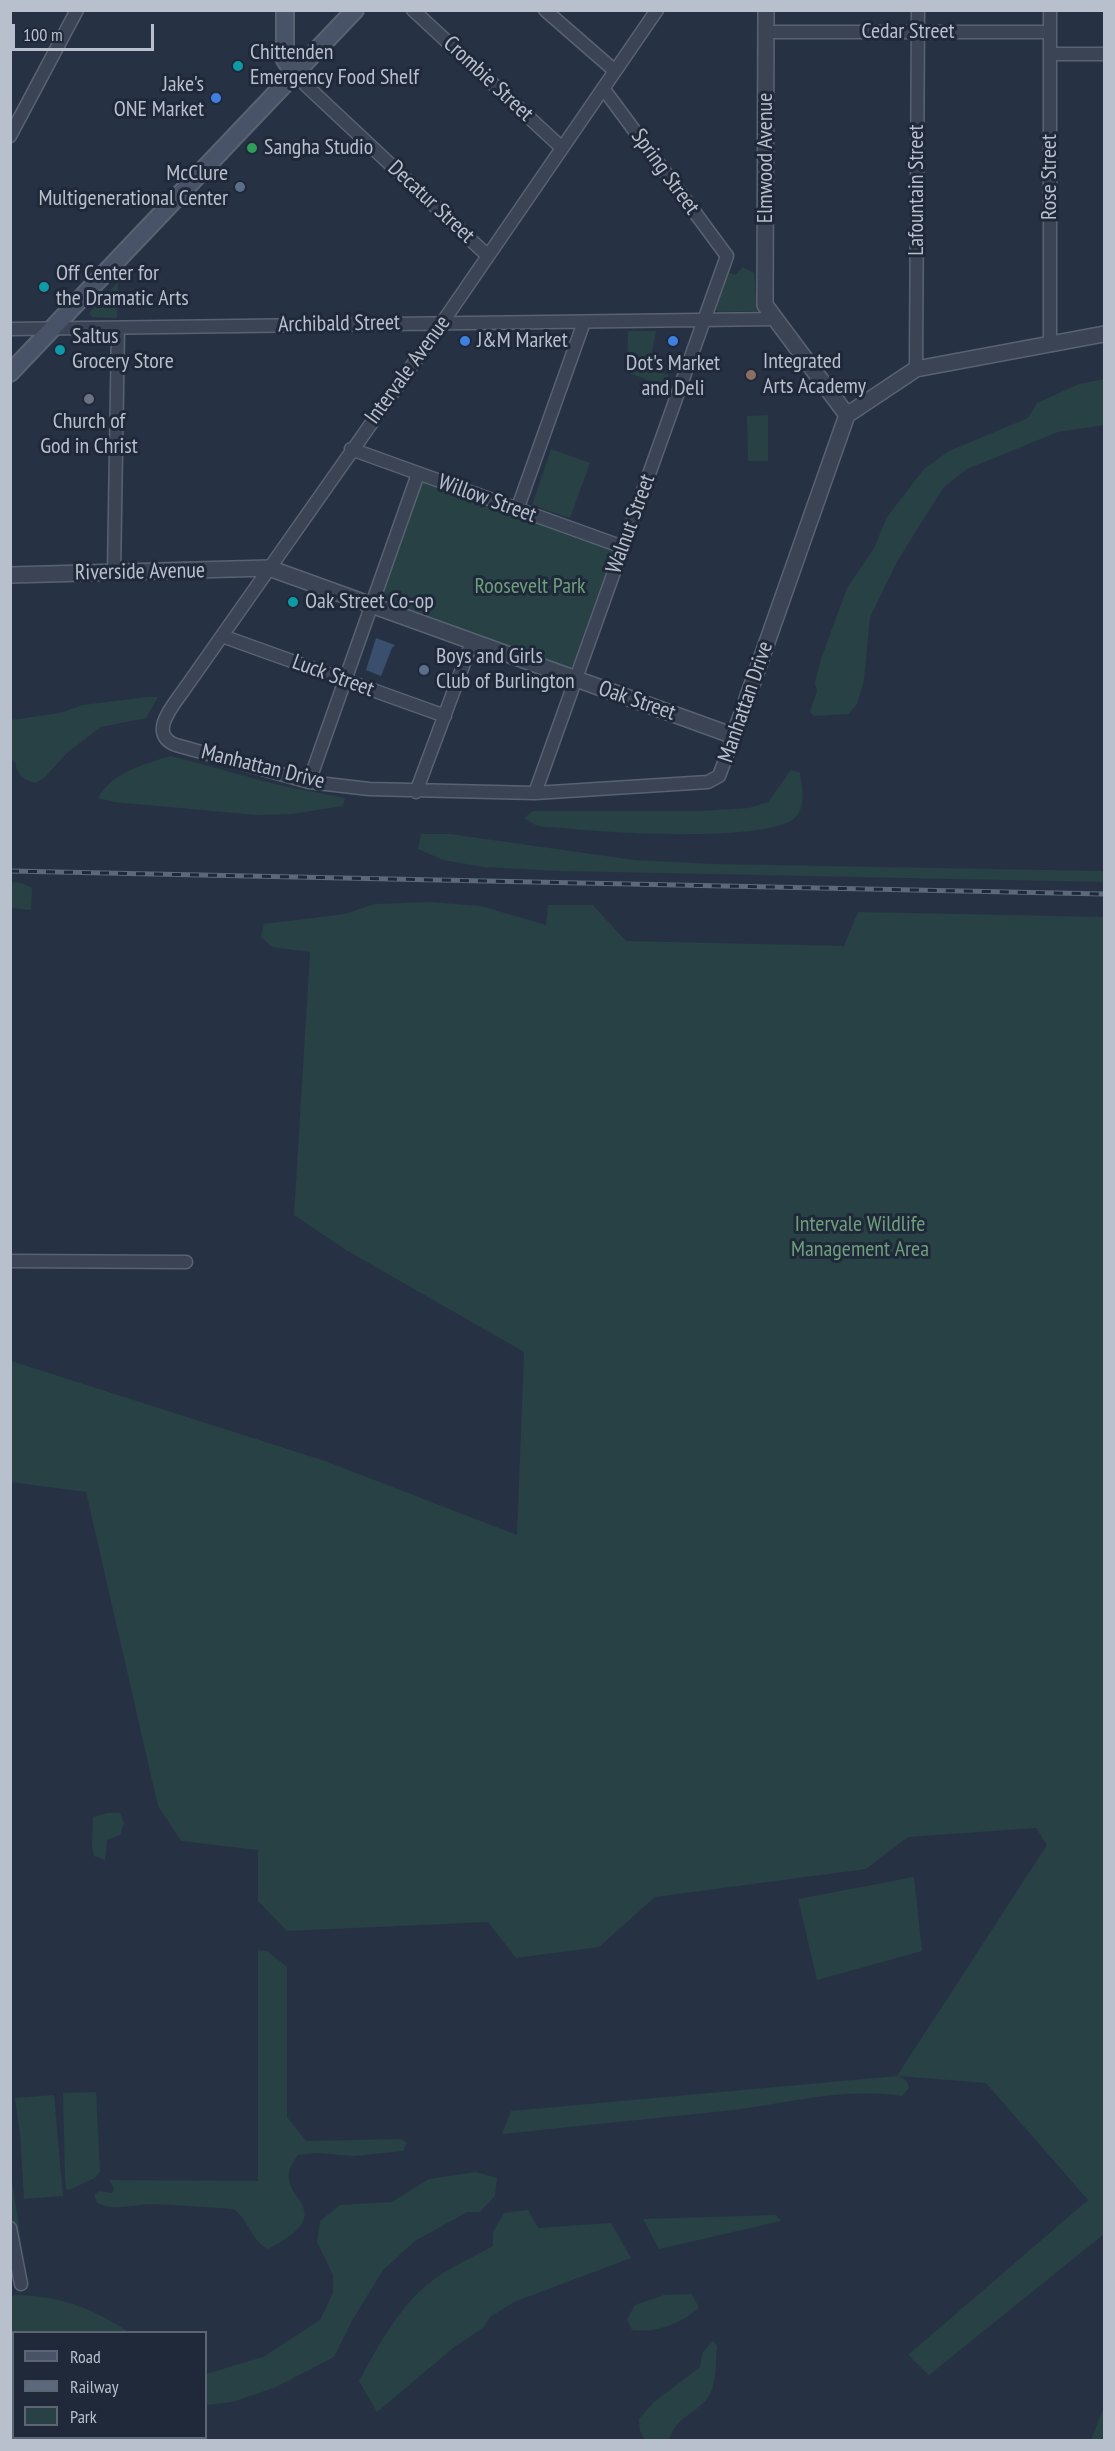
<!DOCTYPE html>
<html>
<head>
<meta charset="utf-8">
<style>
	body { margin:0 }
	#map { position:relative; width:1115px; height:2451px; overflow:hidden; background:#263244; font-family:"PT Sans Narrow",sans-serif }
	canvas { display:block }
	.frame { position:absolute; inset:0; border:12px solid #b8bfcd; pointer-events:none }
	.legend { position:absolute; left:12px; top:2331px; width:195px; height:108px; box-sizing:border-box; background:#1f2939; border:2px solid #5c6574; margin:0; padding:8px 10px; list-style:none; font-size:18px; color:#b8bfcd }
	.legend li { display:flex; align-items:center; gap:12px; height:30px }
	.legend b { width:30px; border:2px solid #5c6574 }
	.scale { position:absolute; left:12px; top:24px; width:142px; height:27px; box-sizing:border-box; border:3px solid #b8bfcd; border-top:0; padding-left:8px; font-size:18px; line-height:21px; white-space:nowrap; color:#b8bfcd; -webkit-text-stroke:4px #1f2939; paint-order:stroke }
</style>
</head>
<body>
<div id="map">
<canvas width="1115" height="2451"></canvas>
<div class="frame"></div>
<ul class="legend">
<li><b style="height:8px;background:#485367"></b>Road</li>
<li><b style="height:8px;background:#5c687b"></b>Railway</li>
<li><b style="height:16px;background:#284145"></b>Park</li>
</ul>
<div class="scale">100 m</div>
</div>
<script>
const ctx = document.querySelector('canvas').getContext('2d');
ctx.lineJoin = 'round';
function paint(path, color) { ctx.fillStyle = color; ctx.fill(path, 'evenodd'); }
function strokePath(path, color, width, dash) { ctx.strokeStyle = color; ctx.lineWidth = width; ctx.lineCap = dash ? 'butt' : 'round'; ctx.setLineDash(dash || []); ctx.stroke(path); }
function label(font, color, halo, rows, align = 'center') {
  ctx.font = font + ' "PT Sans Narrow",sans-serif'; ctx.lineWidth = 6; ctx.setLineDash([]); ctx.textBaseline = 'middle'; ctx.strokeStyle = halo; ctx.fillStyle = color; for (const [text, x, y, turn = 0] of rows) {
    ctx.save(); ctx.translate(x, y); ctx.rotate((+turn || 0) * Math.PI / 180); ctx.textAlign = isNaN(turn) ? turn : align; if (halo) ctx.strokeText(text, 0, 0); ctx.fillText(text, 0, 0); ctx.restore();
  }
}
const green = new Path2D(`
	M743 267 754 273 757 311 719 312 716 310 728 272 735 275Z
	M118 282 117 318 92 317 89 313Z
	M628 331H656L649 369 669 375 666 387 627 372Z
	M1104 379V425L1058 432 967 469 943 488 898 560 870 617 864 680 857 704 849 714 814 716 810 712 817 691 815 683 821 659 847 588 874 548 887 517 924 469 949 451 1028 418 1037 403 1079 384Z
	M768 415V461H748L747 416Z
	M551 449 590 463 570 518 532 505Z
	M422 480 614 550 571 669 378 597Z
	M147 697H158L146 718 101 727 68 752 44 778 35 783C22 779 18 775 15 762L11 760V720L60 713 83 705Z
	M171 756 279 785 345 798 343 806 292 814 257 815 114 802 98 798C112 772 145 764 171 756Z
	M791 770 800 773C802 788 807 811 792 820 758 842 607 833 563 828 555 827 544 828 536 825 532 824 528 820 524 818L533 811H701L749 808 768 802Z
	M421 834H450L634 860 713 864 1104 871V882L560 871 484 867 443 860 418 849Z
	M11 882 22 883 32 888 31 910 11 908Z
	M429 902 481 906 546 925 548 905H593L626 941 844 946 858 912 1104 917V2234L929 2375 908 2355 1088 2200 986 2083 899 2076 907 2081 909 2088 902 2096C847 2087 789 2103 734 2110 657 2118 579 2126 502 2134L511 2111 897 2076 1047 1845 1036 1828 908 1837 866 1869 655 1897 599 1947 516 1958 488 1922 287 1931 258 1901V1850L181 1841 158 1806 86 1492 11 1482V1361L325 1461 517 1535 524 1352 346 1250 294 1215 310 952 272 947 261 937 264 924 345 914 375 904Z
	M107 1813H120L124 1823 120 1835 107 1840 105 1860 94 1856 92 1845 93 1817Z
	M914 1877 922 1951 817 1980 798 1899Z
	M258 1950 267 1951 287 1967V2117L306 2141 401 2139 407 2143 403 2151 354 2156 316 2153 298 2155C295 2160 290 2166 289 2172 287 2191 300 2195 304 2210 309 2228 280 2242 268 2249 250 2240 249 2219 233 2209 206 2207 180 2205 153 2204 134 2204 115 2212 97 2203L94 2195 99 2191 112 2193 114 2188 109 2180 258 2181Z
	M96 2092 100 2171 95 2178 69 2190 66 2189 65 2179 63 2093Z
	M54 2095 63 2196 24 2199 20 2135 15 2098Z
	M10 2167 25 2268 15 2273 10 2272Z
	M476 2172 497 2178 495 2196 480 2212H467L415 2241 383 2270 353 2319 334 2357 276 2387 233 2402 206 2405V2374L263 2357 320 2320 333 2293V2275L317 2242 320 2221 340 2205 392 2202 429 2179Z
	M528 2210 538 2228 611 2223 631 2258 514 2302 490 2317 484 2327 453 2348 377 2412 359 2381C380 2343 402 2300 440 2275 457 2264 475 2256 493 2246V2232L504 2213Z
	M776 2215 781 2221 659 2249 643 2219Z
	M692 2294 699 2308C679 2324 658 2333 632 2330L627 2319 635 2305 664 2295Z
	M14 2295C62 2296 89 2307 129 2332H14L13 2363 10 2360V2299Z
	M713 2341 717 2346C715 2362 718 2387 706 2400 691 2417 677 2416 669 2440H645L640 2431 639 2419 653 2403 700 2367 703 2352Z
	M1104 2407V2440H1091Z`);
const water = new Path2D(`
	M376 638 395 645 392 648 381 676 366 670Z`);
const minor = new Path2D(`
	M413 10 562 148
	M545 10 615 71
	M657 10 442 323 181 694C170 709 149 735 176 745L309 782 369 789 535 793 708 782 719 776 734 736
	M766 32H1050
	M1050 54H1104
	M295 75 488 256
	M10 136 77 10
	M10 329 775 319
	M1050 344V10
	M916 369 918 10
	M351 449 623 547
	M517 510 584 322
	M114 573 118 328
	M222 636 445 716
	M309 782 418 474
	M416 792 472 642
	M535 793 727 256 603 88
	M10 1261 186 1262
	M10 2228 21 2284`);
const tertiary = new Path2D(`
	M766 10 765 305 847 415
	M10 575 269 568 734 736 847 415 916 369 1104 334`);
const secondary = new Path2D(`
	M285 10V60L295 75
	M10 373 355 10`);
const rail = new Path2D(`
	M10 871 1104 894`);
const markers = [
	[238,66,6,"#0f9aa8"],
	[216,98,6,"#3f7fe0"],
	[252,148,6,"#2e9e5b"],
	[240,187,6,"#5c6f8a"],
	[44,287,6,"#0f9aa8"],
	[465,341,6,"#3f7fe0"],
	[673,341,6,"#3f7fe0"],
	[60,350,6,"#0f9aa8"],
	[751,375,6,"#8d6e63"],
	[89,399,6,"#6b7280"],
	[293,602,6,"#0f9aa8"],
	[424,670,6,"#5c6f8a"]
];
const streetNames = [
	["Cedar Street",908,32],
	["Crombie Street",488,79,43],
	["Elmwood Avenue",766,158,-90],
	["Spring Street",665,172,54],
	["Rose Street",1050,177,-90],
	["Lafountain Street",917,190,-90],
	["Decatur Street",431,202,43],
	["Archibald Street",339,324,-1],
	["Intervale Avenue",408,370,-54],
	["Willow Street",487,499,20],
	["Walnut Street",631,524,-70],
	["Riverside Avenue",140,572,-1],
	["Luck Street",333,676,20],
	["Oak Street",637,701,19],
	["Manhattan Drive",746,702,-71],
	["Manhattan Drive",263,767,14]
];
const poiNames = [
	["Chittenden",250,53],
	["Emergency Food Shelf",250,78],
	["Jake's",204,85,"right"],
	["ONE Market",204,110,"right"],
	["Sangha Studio",264,148],
	["McClure",228,174,"right"],
	["Multigenerational Center",228,199,"right"],
	["Off Center for",56,274],
	["the Dramatic Arts",56,299],
	["Saltus",72,337],
	["Grocery Store",72,362],
	["J&M Market",477,341],
	["Integrated",763,362],
	["Arts Academy",763,387],
	["Dot's Market",673,364,"center"],
	["and Deli",673,389,"center"],
	["Church of",89,422,"center"],
	["God in Christ",89,447,"center"],
	["Oak Street Co-op",305,602],
	["Boys and Girls",436,657],
	["Club of Burlington",436,682]
];
const parkNames = [
	["Roosevelt Park",530,587],
	["Intervale Wildlife",860,1225],
	["Management Area",860,1250]
];
paint(green, '#284145');
paint(water, '#3a4e6d');
strokePath(minor, '#596271', 15);
strokePath(tertiary, '#596271', 18);
strokePath(secondary, '#596271', 20);
strokePath(minor, '#3a4454', 12);
strokePath(tertiary, '#3a4454', 15);
strokePath(secondary, '#485367', 16);
strokePath(rail, '#5c687b', 5);
strokePath(rail, '#1f2939', 3, [9]);
for (const [x, y, r, color] of markers) { const dot = new Path2D(); dot.arc(x, y, r, 0, 2 * Math.PI); ctx.fillStyle = color; ctx.fill(dot); strokePath(dot, '#1f2939', 2); }
label('22px', '#b8bfcd', '#1f2939', streetNames);
label('22px', '#b8bfcd', '#1f2939', poiNames, 'left');
label('22px', '#6e9f7b', '#1f2939', parkNames);
</script>
</body>
</html>
